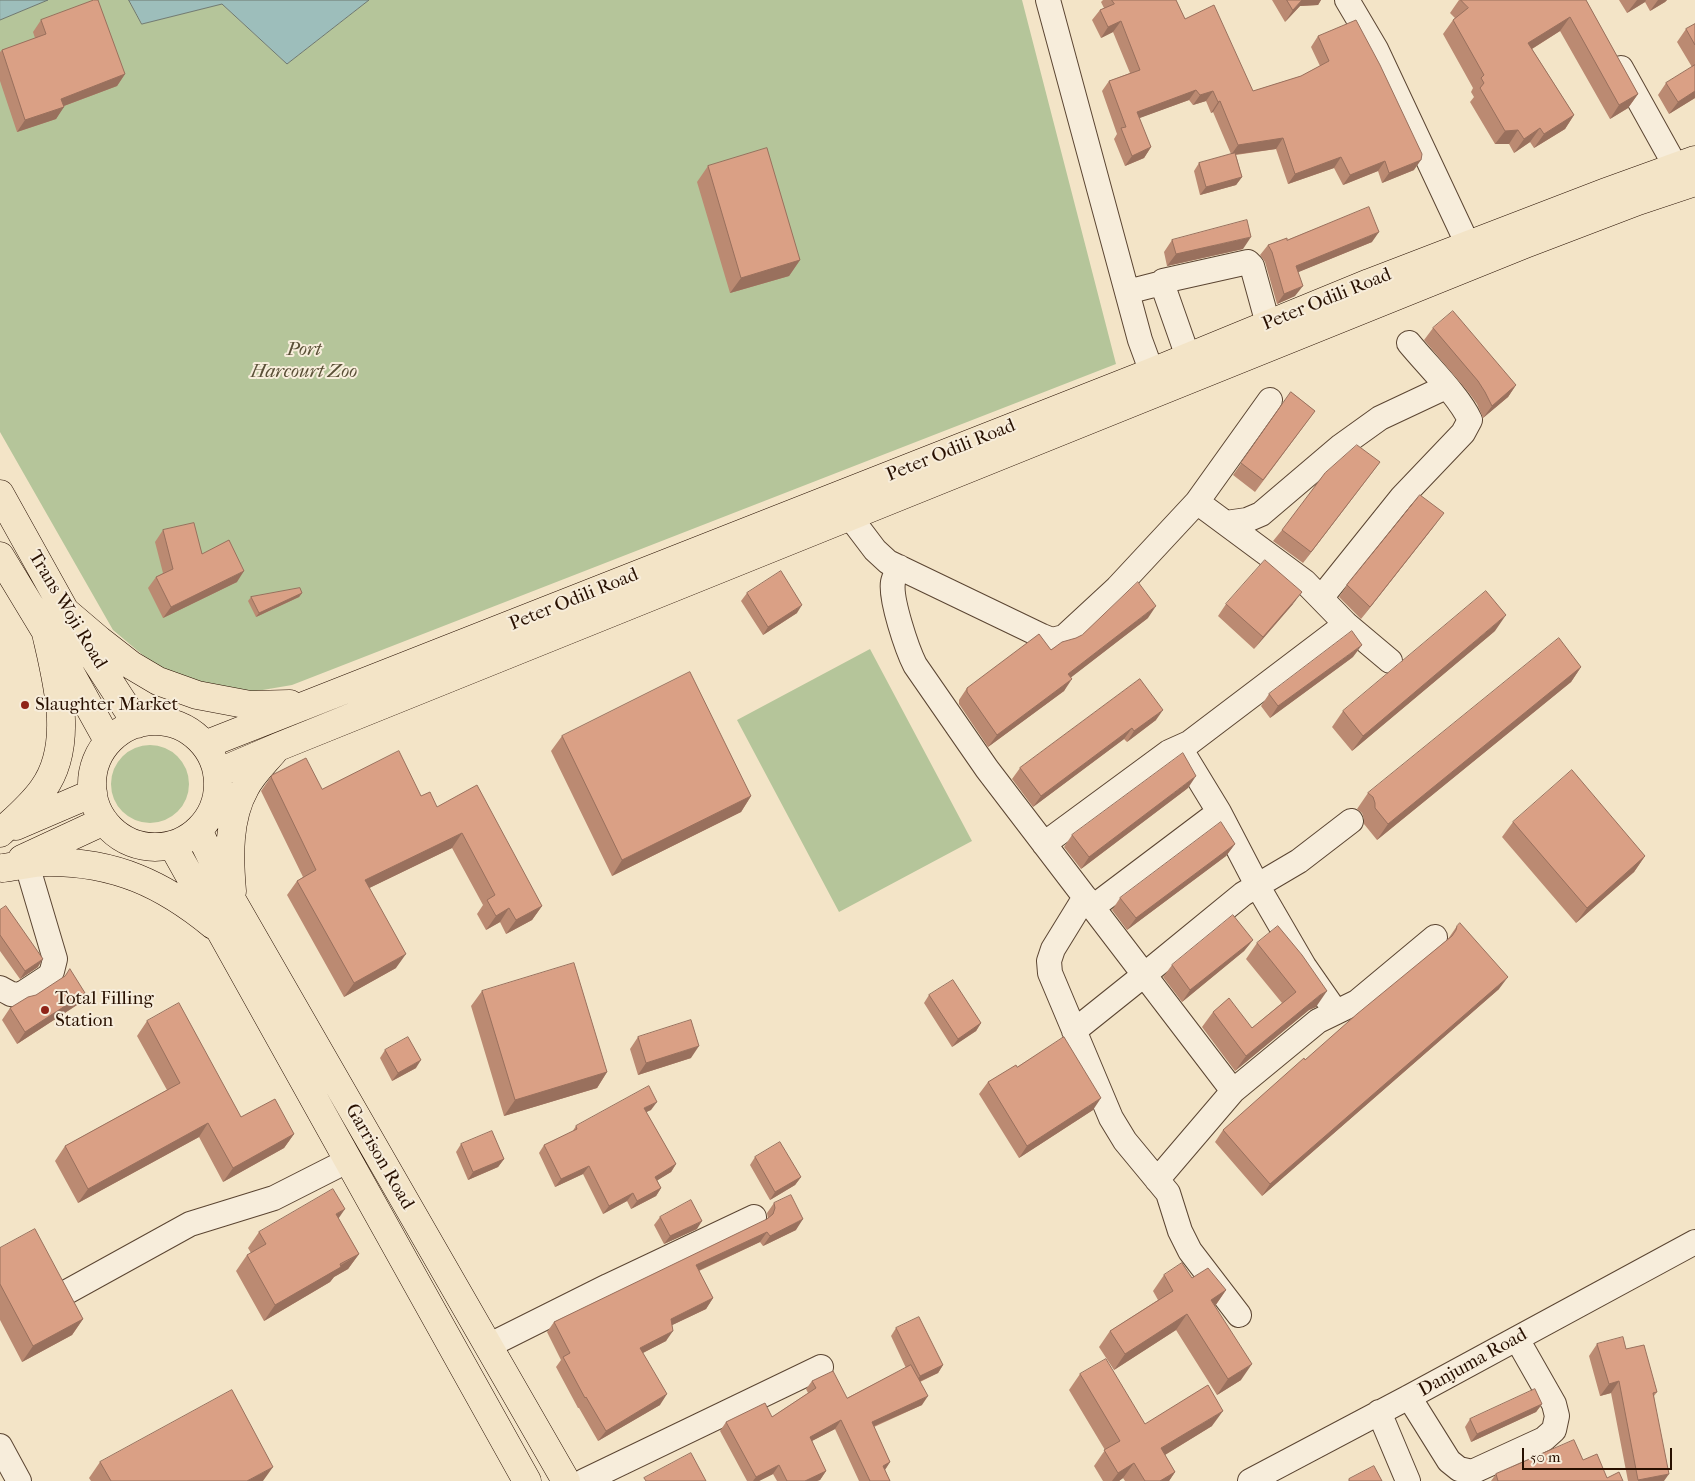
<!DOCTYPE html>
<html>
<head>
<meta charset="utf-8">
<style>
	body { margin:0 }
	#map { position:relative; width:1695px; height:1481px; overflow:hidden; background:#f3e4c7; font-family:"IM FELL French Canon",serif }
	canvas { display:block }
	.scale { position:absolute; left:1522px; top:1448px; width:150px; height:22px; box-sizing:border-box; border:2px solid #281000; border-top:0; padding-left:6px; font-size:15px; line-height:18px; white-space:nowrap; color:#281000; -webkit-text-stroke:4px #f7eddb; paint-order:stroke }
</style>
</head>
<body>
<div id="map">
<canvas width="1695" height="1481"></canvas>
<div class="scale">50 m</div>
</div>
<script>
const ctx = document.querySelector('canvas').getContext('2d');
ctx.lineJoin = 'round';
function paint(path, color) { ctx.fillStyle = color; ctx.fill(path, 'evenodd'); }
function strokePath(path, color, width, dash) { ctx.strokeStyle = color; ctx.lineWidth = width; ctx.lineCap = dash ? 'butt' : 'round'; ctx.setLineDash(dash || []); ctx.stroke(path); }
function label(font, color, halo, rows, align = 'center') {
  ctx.font = font + ' "IM FELL French Canon",serif'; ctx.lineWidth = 4; ctx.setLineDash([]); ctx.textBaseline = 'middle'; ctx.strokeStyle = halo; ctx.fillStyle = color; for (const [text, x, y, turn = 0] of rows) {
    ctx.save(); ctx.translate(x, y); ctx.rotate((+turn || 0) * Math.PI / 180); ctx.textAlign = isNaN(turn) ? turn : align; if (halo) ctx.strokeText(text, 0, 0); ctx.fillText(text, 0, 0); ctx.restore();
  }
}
const green = new Path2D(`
	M48 0H129L142 24 222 4 287 64 369 0H1022L1116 364 292 685 245 693 174 675 145 657 113 630 0 432V20Z
	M870 649 972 841 839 912 737 720Z
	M111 784a39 39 0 1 1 78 0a39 39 0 1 1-78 0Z`);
const water = new Path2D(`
	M0 0H48L0 20Z
	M129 0H369L287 64 222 4 142 24Z`);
const minor = new Path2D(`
	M1048 0 1140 340 1158 389
	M1347 0 1376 49 1468 245
	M1621 68 1676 167
	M1162 283 1188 357
	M1127 292 1162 283 1163 281 1248 262 1252 266 1268 324
	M1197 502 1305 582 1346 624 1390 661
	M850 517 875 550 888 562 1042 636 1052 640 1064 637 1117 588 1197 502 1270 400
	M1226 523 1247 520 1261 514 1341 446 1380 418 1446 387
	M899 567C897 572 894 577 893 582 890 599 907 649 915 665L987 769 1233 1091
	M1321 598 1402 497 1463 433 1470 420C1459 396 1427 365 1409 343
	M1180 748 1219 812 1257 885 1304 966 1336 1012
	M1044 844 1169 752 1189 743 1346 624
	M1085 897 1053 949 1049 961 1050 973 1111 1118 1125 1141 1168 1193 1180 1231 1190 1251 1239 1315
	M1093 907 1219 812
	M0 988 11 994 20 995 49 976 52 971 55 959 25 858
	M1074 1031 1144 975 1243 894 1299 861 1351 821
	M1157 1180 1233 1091 1318 1021 1357 1002 1435 937
	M65 1293 190 1224 274 1198 347 1161
	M488 1346 608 1286 754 1217
	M1409 1397 1449 1461 1459 1469 1472 1472 1544 1439 1554 1430 1557 1416 1554 1404 1517 1339
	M1379 1412 1408 1481
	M0 1446 19 1481
	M584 1481 821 1367
	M1250 1481 1409 1397 1695 1242`);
const major = new Path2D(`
	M0 494 74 627 137 724
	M0 556 66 665 107 739
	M65 611 99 640 131 665 158 681 197 695 250 705 290 704
	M92 784a63 63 0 1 1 126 0a63 63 0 1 1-126 0Z
	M207 744 1152 372 1369 283 1606 192 1695 160
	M217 773 278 747 1525 244 1638 201 1695 182
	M16 826 93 793
	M198 830 233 902 566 1481
	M0 833C15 819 31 806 43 789 75 745 57 681 46 633
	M173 846 527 1481
	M22 859 104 821
	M3 868C18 866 34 862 49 862 115 862 163 884 213 925
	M232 891C229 857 228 818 245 788 252 774 264 763 274 751`);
const wall = new Path2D(`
	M1103 0H1176L1185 19 1253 91 1301 76 1320 66 1311 47 1318 36 1414 170 1382 183 1378 171 1343 185 1334 168 1288 184 1276 149 1236 155 1242 177 1236 185 1200 195 1194 171 1199 163 1231 154 1213 112 1211 113 1206 101 1193 105 1189 100 1139 118 1151 147 1144 158 1125 166 1114 139 1117 134 1102 91 1109 81 1130 73 1113 32 1101 38 1092 20 1100 10 1104 8 1101 2Z
	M1272 0H1321L1318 5 1300 6 1285 22Z
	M1459 0H1586L1638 94 1628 108 1610 119 1560 31 1532 49 1574 115 1565 129 1534 148 1530 142 1514 153 1509 144H1495L1470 102 1474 97 1471 92 1473 88 1443 34 1453 20 1455 18 1450 13Z
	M1619 0H1667L1665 2 1650 11 1645 2 1627 13Z
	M41 20 125 74 117 86 64 106 56 119 17 132 0 81V52L2 50 35 38 33 32Z
	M1695 24V98L1669 114 1658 95 1666 83 1692 67 1677 42 1686 29Z
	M708 166 800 260 789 276 730 293 697 182Z
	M1172 240 1243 249 1167 266 1164 252Z
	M1287 240 1372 242 1298 272 1295 296 1277 304 1265 262 1260 255 1268 245Z
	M1433 328 1516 385 1508 397 1483 418 1477 404 1469 393 1424 340Z
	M1291 392 1315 411 1255 492 1233 475Z
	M1380 462 1303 563 1273 541 1282 530Z
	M1435 525 1361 619 1339 597 1347 585Z
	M163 530 237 582 163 618 148 588 156 577 163 573 155 542Z
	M302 593 299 597 256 617 248 601 251 597Z
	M747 593 797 613 763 635 741 601Z
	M1226 604H1293L1254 649 1218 616Z
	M1148 618 1071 677 1064 691 988 747 959 704V700L967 688 1076 638Z
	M1495 631 1352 751 1332 727 1343 711Z
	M1353 657 1270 718 1261 706 1269 694Z
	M1581 667 1571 682 1377 840 1364 824V819L1362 813 1357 809 1368 793Z
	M1140 679 1156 720 1127 742 1124 739 1033 807 1012 779 1020 768Z
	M562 736 751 796 741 812 612 876 551 751Z
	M272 775 322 789 421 796 437 807 542 906 532 920 506 934 500 922 486 930 477 914 483 905 452 848 369 888 396 968 344 997 287 895 297 881 303 877 261 791Z
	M1188 788 1081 869 1064 847 1072 835Z
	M1513 822 1645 856 1634 872 1576 923 1502 837Z
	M1235 844 1226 856 1127 930 1112 910 1120 898Z
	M0 910 38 967 20 979 0 951Z
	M1457 926 1499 989 1262 1196 1215 1142 1223 1130 1448 939Z
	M1253 940 1244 951 1182 1002 1163 977 1172 965Z
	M1257 943 1316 1007 1309 1010 1235 1071 1202 1027 1213 1012 1252 1028 1282 1003 1246 959Z
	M482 991 607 1072 597 1088 504 1116 471 1006Z
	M929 995 981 1023 976 1031 952 1047 924 1003Z
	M77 1005 17 1044 2 1020 10 1008Z
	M147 1021 241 1117 294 1134 284 1148 223 1182 199 1137 78 1203 55 1161 65 1146 167 1090 137 1036Z
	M638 1037 691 1058 638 1075 630 1049Z
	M385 1050 416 1068 392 1081 380 1058Z
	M1017 1067 1093 1110 1019 1158 979 1094 988 1082Z
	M651 1110 646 1112 676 1164 671 1172 657 1180 661 1188 656 1196 631 1209 627 1201 603 1214 583 1174 555 1187 539 1153 544 1145 572 1132 576 1126Z
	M461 1144 504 1159 498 1167 468 1180 456 1152Z
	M755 1157 801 1177 795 1185 770 1200 750 1165Z
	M774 1203 796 1230 763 1246 760 1242 699 1271 713 1298 706 1309 672 1325 666 1341 643 1353 660 1405 598 1441 579 1408H578L556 1367 561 1360 547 1332 554 1322 768 1219 767 1213Z
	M660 1217 697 1229 664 1244 654 1225Z
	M339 1219 359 1254 348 1269 334 1277 330 1282 264 1321 236 1271 247 1255 251 1253 248 1248 259 1232Z
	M0 1248 83 1319 72 1335 22 1362 0 1320Z
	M1164 1275 1192 1278 1226 1290 1215 1306 1241 1380 1217 1395 1176 1330 1114 1370 1099 1347 1110 1331 1158 1300 1153 1291Z
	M896 1328 943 1365 938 1373 920 1382 922 1405 874 1427 890 1462 885 1470 890 1481H859L835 1429 812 1441 826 1471 820 1480 817 1481H777L773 1474 759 1481H747L720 1431 726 1422 772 1417 808 1393 806 1389 812 1381 847 1398 906 1368 891 1336Z
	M1597 1344 1626 1349 1657 1392 1654 1396 1664 1481H1628L1611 1393 1600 1396 1589 1356Z
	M1080 1374 1145 1424 1212 1426 1165 1455 1175 1472 1169 1481H1125L1123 1478 1119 1481H1103L1094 1466 1105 1450 1069 1390Z
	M1542 1404 1536 1412 1471 1442 1465 1427 1470 1419Z
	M1583 1460 1607 1478 1623 1481H1491L1496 1474Z
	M100 1462 263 1481H91L89 1478Z`);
const shadedWall = new Path2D(`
	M1302 0H1321L1318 5 1300 6 1285 22 1293 10Z
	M1637 0H1646L1645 2 1627 13Z
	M1658 0H1667L1665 2 1650 11Z
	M1570 17 1560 31 1519 57 1528 43Z
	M1121 21 1113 32 1101 38 1108 27Z
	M125 74 117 86 53 110 61 99Z
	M1196 90 1189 100 1129 122 1137 112Z
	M1213 91 1206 101 1193 105 1200 95Z
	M1695 91V98L1669 114 1678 102Z
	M1638 94 1628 108 1610 119 1619 105Z
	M1220 101 1213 112 1211 113 1218 102Z
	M64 107 56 119 17 132 25 120Z
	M1574 115 1565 129 1534 148 1544 134Z
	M1540 128 1530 142 1514 153 1524 139Z
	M1518 130 1509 144H1495L1505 131Z
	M1283 138 1276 149 1231 155 1238 145Z
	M1151 147 1144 158 1125 166 1132 156Z
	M1341 157 1334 168 1288 184 1295 174Z
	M1421 160 1414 170 1382 183 1389 173Z
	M1385 161 1378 171 1343 185 1350 175Z
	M1242 177 1236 185 1200 195 1206 187Z
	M1379 232 1372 242 1289 276 1296 266Z
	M1251 237 1243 249 1167 266 1176 254Z
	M800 260 789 276 730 293 741 278Z
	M1303 286 1295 296 1277 304 1284 294Z
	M1516 385 1508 397 1483 418 1492 406Z
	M1380 462 1371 474 1303 563 1311 552Z
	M1444 513 1435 525 1361 619 1370 607Z
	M244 571 237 582 163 618 171 607Z
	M1302 592 1293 604 1254 649 1263 637Z
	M302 593 299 597 256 617 259 613Z
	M802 605 797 613 763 635 768 627Z
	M1156 606 1148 618 1060 686 1068 674Z
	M1506 615 1495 631 1352 751 1363 736Z
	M1362 645 1353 657 1270 718 1278 706Z
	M1581 667 1571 682 1377 840 1388 824Z
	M1072 679 1064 691 988 747 997 735Z
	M1163 710 1156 720 1127 742 1134 731Z
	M1132 728 1124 739 1033 807 1041 796Z
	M1196 776 1188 788 1081 869 1089 857Z
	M751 796 741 812 612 876 622 860Z
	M462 833 452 848 355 895 365 880Z
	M1235 844 1226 856 1127 930 1136 918Z
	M1645 856 1634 872 1576 923 1587 908Z
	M542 906 532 920 506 934 516 920Z
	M509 908 500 922 486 930 496 916Z
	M1253 940 1244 951 1182 1002 1190 990Z
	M406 954 396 968 344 997 354 983Z
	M43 959 38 967 20 979 25 971Z
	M1508 977 1499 989 1262 1196 1270 1184Z
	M1327 991 1316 1007 1309 1010 1235 1071 1246 1056 1320 995Z
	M85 993 77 1005 17 1044 25 1032Z
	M981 1023 976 1031 952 1047 958 1039Z
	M699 1046 691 1058 638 1075 646 1063Z
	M421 1060 416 1068 392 1081 398 1073Z
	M607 1072 597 1088 504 1116 515 1100Z
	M1101 1098 1093 1110 1019 1158 1027 1146Z
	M657 1102 651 1110 638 1116 644 1108Z
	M208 1123 199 1137 78 1203 88 1189Z
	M294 1134 284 1148 223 1182 233 1168Z
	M504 1159 498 1167 468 1180 473 1172Z
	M676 1164 671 1172 650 1185 655 1177Z
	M589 1166 583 1174 555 1187 561 1179Z
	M801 1177 795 1185 770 1200 775 1192Z
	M661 1188 656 1196 631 1209 637 1201Z
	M633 1193 627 1201 603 1214 609 1206Z
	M345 1209 334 1225 336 1214Z
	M803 1219 796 1230 763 1246 770 1236Z
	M702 1221 697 1229 664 1244 670 1236Z
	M767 1232 760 1242 689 1275 696 1265Z
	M359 1254 348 1269 334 1277 330 1282 264 1321 275 1305Z
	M1226 1290 1215 1306 1211 1300Z
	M713 1298 706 1309 664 1329 671 1319Z
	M1187 1314 1176 1330 1114 1370 1125 1354Z
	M83 1319 72 1335 22 1362 33 1346Z
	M673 1331 666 1341 633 1358 640 1348Z
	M1252 1364 1241 1380 1217 1395 1228 1379Z
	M943 1365 938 1373 914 1384 920 1376Z
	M1619 1381 1611 1393 1600 1396 1609 1384Z
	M667 1394 660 1405 598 1441 606 1431Z
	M928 1396 922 1405 865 1430 872 1422Z
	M1542 1404 1536 1412 1471 1442 1477 1434Z
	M1223 1411 1212 1426 1150 1464 1161 1448Z
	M841 1420 835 1429 804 1445 810 1437Z
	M890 1462 884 1471 883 1466Z
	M1134 1463 1123 1478 1119 1481H1112L1118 1473Z
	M779 1465 773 1474 759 1481H753L756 1477Z
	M273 1467 263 1481H247Z
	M826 1471 820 1480 817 1481H805Z
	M1175 1472 1169 1481H1160Z
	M1669 1474 1664 1481H1638V1480Z`);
const building = new Path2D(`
	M94 0H98L125 74 61 99 64 107 25 120 2 50 46 34 41 20Z
	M1112 0H1176L1185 19 1214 5 1253 91 1301 76 1329 61 1318 36 1356 20 1380 65 1422 154 1421 160 1389 173 1385 161 1350 175 1341 157 1295 174 1283 138 1238 145 1220 101 1218 102 1213 91 1200 95 1196 90 1137 112 1151 147 1132 156 1121 128 1126 127 1109 81 1140 70 1121 21 1108 27 1100 10 1114 4Z
	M1287 0H1302L1293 10Z
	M1461 0H1586L1638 94 1619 105 1570 17 1528 43 1574 115 1544 134 1540 128 1524 139 1518 130 1505 131 1480 88 1484 83 1481 78 1484 75 1453 20 1468 8Z
	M1695 24V45L1686 29Z
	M1695 65V91L1678 102 1666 83Z
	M767 148 800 260 741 278 708 166Z
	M1235 153 1242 177 1206 187 1199 163Z
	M1369 207 1379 232 1296 266 1303 286 1284 294 1272 252 1268 245 1287 238V240Z
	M1247 220 1251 237 1176 254 1172 240Z
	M1453 311 1516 385 1492 406 1485 392 1478 381 1433 328Z
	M1291 392 1315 411 1263 480 1241 463Z
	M1357 445 1380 462 1311 552 1282 530 1325 473Z
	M1420 495 1444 513 1370 607 1347 585Z
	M194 523 202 554 229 540 244 571 171 607 156 577 173 569 163 530Z
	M1265 560 1302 592 1263 637 1226 604Z
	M781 571 802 605 768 627 747 593Z
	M1138 582 1156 606 1068 674 1072 679 997 735 967 692V688L1039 634 1051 650 1062 642 1076 638 1082 635Z
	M300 588 302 593 259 613 251 597Z
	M1486 591 1506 615 1363 736 1343 711Z
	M1352 631 1362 645 1278 706 1269 694Z
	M1559 638 1581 667 1388 824 1375 808V803L1373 797 1368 793Z
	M690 672 751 796 622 860 562 736Z
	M1140 679 1163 710 1134 731 1132 728 1041 796 1020 768Z
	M399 751 421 796 430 792 437 807 477 785 542 906 516 920 509 908 496 916 487 900 495 895 462 833 365 880 406 954 354 983 297 881 316 870 271 777 272 775 306 758 322 789Z
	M1183 753 1196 776 1089 857 1072 835Z
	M1572 770 1645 856 1587 908 1513 822Z
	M1221 822 1235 844 1136 918 1120 898Z
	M6 906 43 959 25 971 0 935V910Z
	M1233 915 1253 940 1190 990 1172 965Z
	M1460 923 1508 977 1270 1184 1223 1130 1304 1058 1305 1060 1357 1014 1452 936 1456 930 1457 926Z
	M1278 926 1302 955 1327 991 1320 995 1246 1056 1213 1012 1229 998 1252 1028 1296 992 1257 943Z
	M574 963 607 1072 515 1100 482 991Z
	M70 969 85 993 25 1032 10 1008 28 997 36 995 65 976Z
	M953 980 981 1023 958 1039 929 995Z
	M179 1003 241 1117 275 1099 294 1134 233 1168 208 1123 88 1189 65 1146 180 1083 147 1021Z
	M691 1020 699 1046 646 1063 638 1037Z
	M408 1037 421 1060 398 1073 385 1050Z
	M1064 1037 1101 1098 1027 1146 988 1082 1016 1065 1017 1067Z
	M649 1086 657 1102 644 1108 676 1164 655 1177 661 1188 637 1201 633 1193 609 1206 589 1166 561 1179 544 1145 577 1129 576 1126Z
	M492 1131 504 1159 473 1172 461 1144Z
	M780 1142 801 1177 775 1192 755 1157Z
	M333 1189 345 1209 336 1214 359 1254 340 1264 341 1267 275 1305 247 1255 266 1244 259 1232Z
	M791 1195 803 1219 770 1236 767 1232 696 1265 713 1298 671 1319 673 1331 640 1348 667 1394 606 1431 586 1397 585 1398 563 1357 570 1353 554 1322 767 1219 773 1214 775 1208 774 1203Z
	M691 1200 702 1221 670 1236 660 1217Z
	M35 1229 83 1319 33 1346 0 1284V1248Z
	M1182 1263 1192 1278 1208 1268 1226 1290 1211 1300 1252 1364 1228 1379 1187 1314 1125 1354 1110 1331 1173 1291 1164 1275Z
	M919 1317 943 1365 920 1376 896 1328Z
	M1623 1337 1626 1349 1644 1345 1657 1392 1653 1393 1669 1474 1638 1480 1619 1381 1609 1384 1597 1344Z
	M1106 1359 1145 1424 1208 1385 1223 1411 1161 1448 1175 1472 1160 1481H1145L1134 1463 1118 1473 1104 1450 1120 1441 1080 1374Z
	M911 1365 928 1396 872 1422 890 1462 883 1466 890 1481H870L841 1420 810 1437 826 1471 805 1481H787L779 1465 756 1477 726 1422 765 1403 772 1417 816 1388 812 1381 833 1371 847 1398Z
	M1535 1389 1542 1404 1477 1434 1470 1419Z
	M232 1390 273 1467 247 1481H111L100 1462Z
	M1574 1440 1583 1460 1597 1454 1607 1478 1619 1472 1623 1481H1498L1496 1474Z
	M691 1453 706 1481H646L644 1478Z
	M1374 1466 1382 1481H1349V1479Z`);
const markers = [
	[25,705,5,"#8f2418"],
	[45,1010,5,"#8f2418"]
];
const streetNames = [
	["Peter Odili Road",1327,300,-22],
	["Peter Odili Road",951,451,-22],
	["Peter Odili Road",574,600,-22],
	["Trans Woji Road",67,610,59],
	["Garrison Road",379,1157,60],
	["Danjuma Road",1473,1363,-29]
];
const parkNames = [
	["Port",304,350],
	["Harcourt Zoo",304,372]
];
const poiNames = [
	["Slaughter Market",35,705],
	["Total Filling",55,999],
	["Station",55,1021]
];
paint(green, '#b5c59a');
paint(water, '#9dbebb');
strokePath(water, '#6e7870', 1);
strokePath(minor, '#5b4532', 26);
strokePath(major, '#281000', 29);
strokePath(minor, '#f7eddb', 24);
strokePath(major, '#f3e4c7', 28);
paint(wall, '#bb8a72');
paint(shadedWall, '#99705d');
paint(building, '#daa085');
strokePath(building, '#99705d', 1);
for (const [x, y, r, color] of markers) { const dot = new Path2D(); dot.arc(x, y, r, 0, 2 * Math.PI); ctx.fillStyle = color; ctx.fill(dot); strokePath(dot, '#f7eddb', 2); }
label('19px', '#281000', '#f7eddb', streetNames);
label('italic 19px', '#594f36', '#f7eddb', parkNames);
label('19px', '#281000', '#f7eddb', poiNames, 'left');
</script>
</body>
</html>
